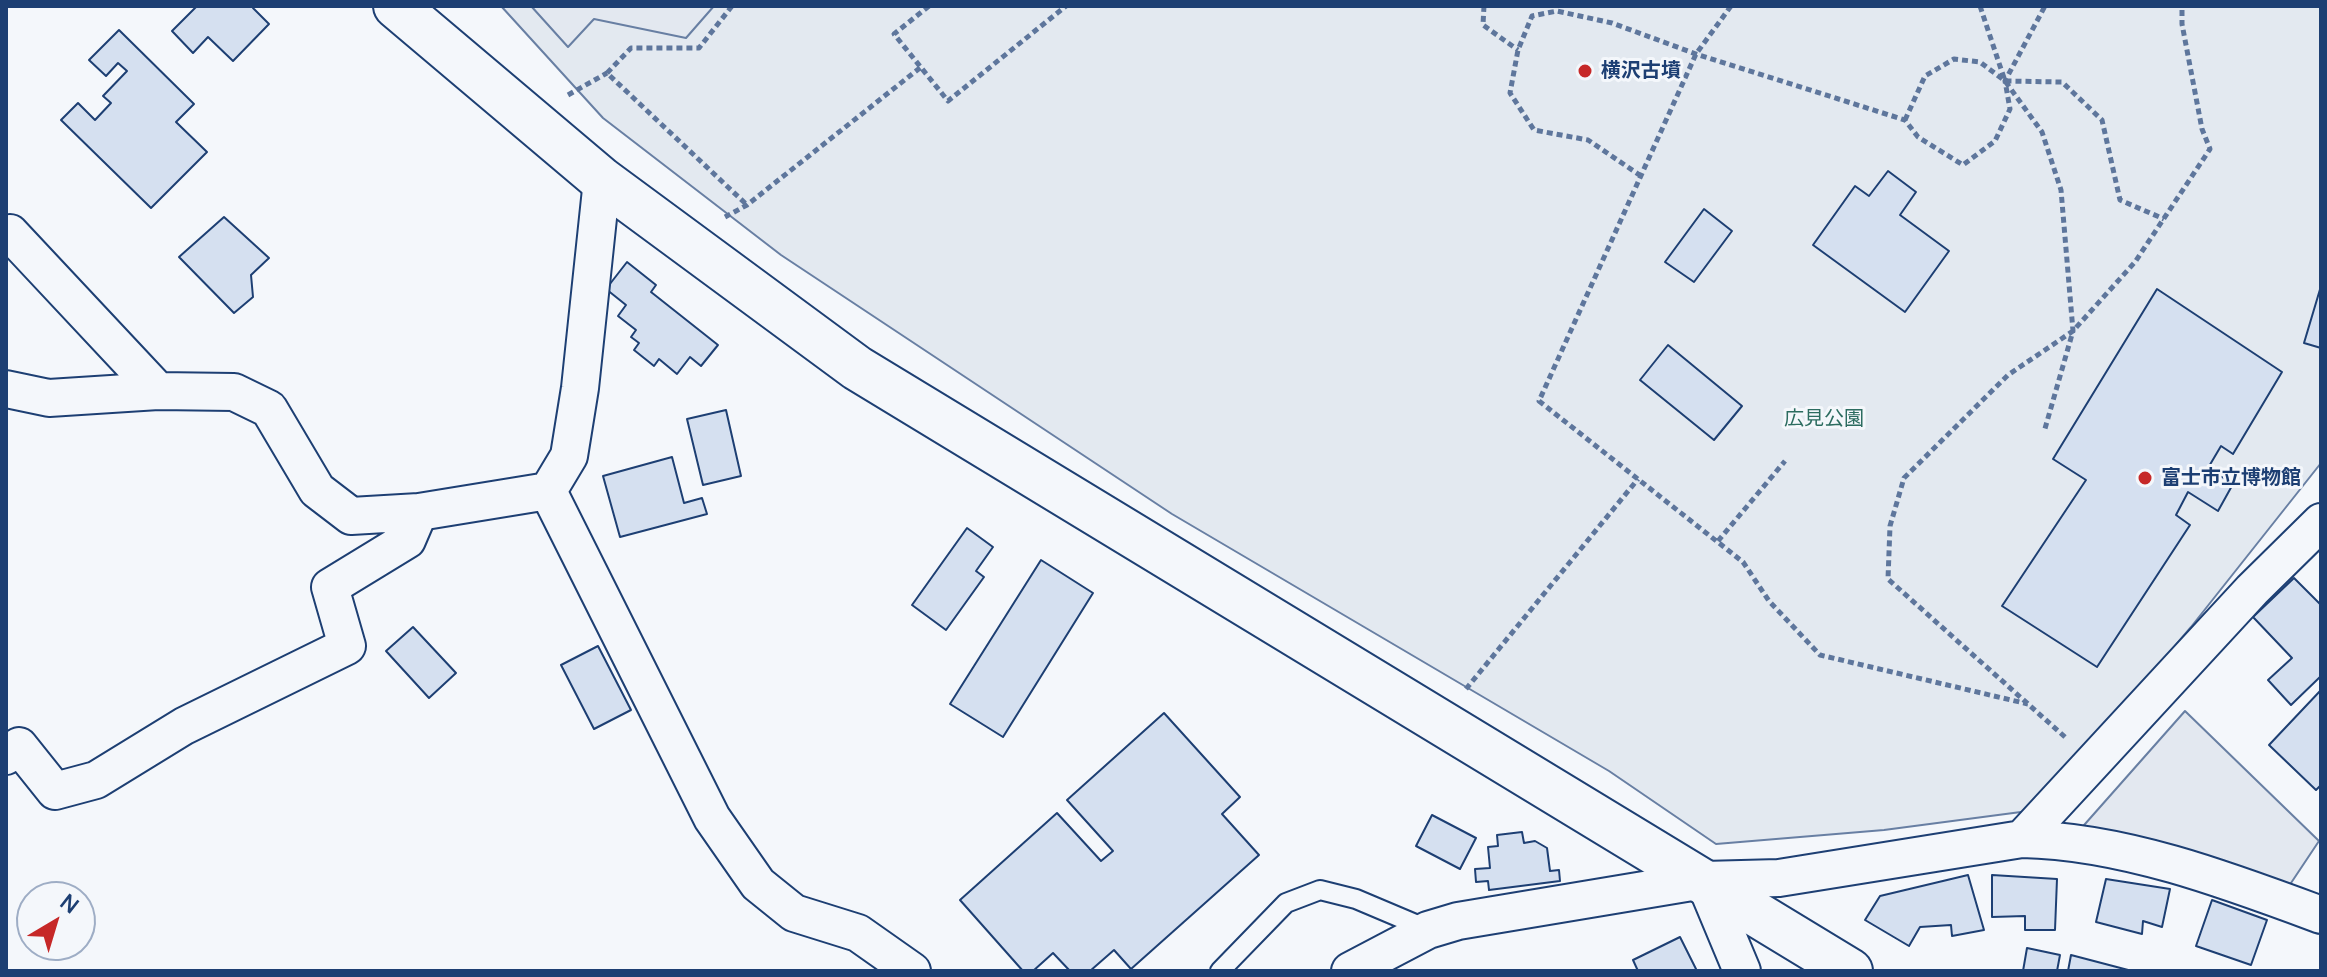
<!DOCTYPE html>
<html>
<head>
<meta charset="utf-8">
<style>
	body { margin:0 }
	#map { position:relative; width:2327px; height:977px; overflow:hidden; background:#f4f7fb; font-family:Manrope,sans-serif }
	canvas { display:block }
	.frame { position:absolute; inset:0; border:8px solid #1d3f73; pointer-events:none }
	.north { position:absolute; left:16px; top:881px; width:80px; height:80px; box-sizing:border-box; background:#f4f7fb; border:2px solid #9eadc5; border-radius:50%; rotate:38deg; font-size:22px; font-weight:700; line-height:32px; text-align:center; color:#1d3f73 }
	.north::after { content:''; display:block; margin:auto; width:28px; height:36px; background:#c62828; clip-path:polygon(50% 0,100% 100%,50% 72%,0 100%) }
</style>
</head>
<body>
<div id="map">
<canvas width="2327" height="977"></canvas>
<div class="frame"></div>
<div class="north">N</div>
</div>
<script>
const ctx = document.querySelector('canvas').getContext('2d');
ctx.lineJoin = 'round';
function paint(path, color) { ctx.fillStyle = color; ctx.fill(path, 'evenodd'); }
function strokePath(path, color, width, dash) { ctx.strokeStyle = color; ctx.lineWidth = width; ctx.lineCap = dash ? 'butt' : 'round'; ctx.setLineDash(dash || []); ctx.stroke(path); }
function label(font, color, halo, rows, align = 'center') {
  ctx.font = font + ' Manrope,"Noto Sans JP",sans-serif'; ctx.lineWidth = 6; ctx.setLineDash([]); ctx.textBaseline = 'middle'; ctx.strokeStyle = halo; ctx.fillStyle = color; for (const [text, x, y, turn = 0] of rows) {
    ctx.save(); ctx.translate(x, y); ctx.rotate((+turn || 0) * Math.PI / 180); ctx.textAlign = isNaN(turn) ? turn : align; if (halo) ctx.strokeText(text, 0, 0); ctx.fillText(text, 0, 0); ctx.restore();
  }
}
const green = new Path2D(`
	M501 6H2321V463L2191 627 2036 810 1884 830 1716 844 1609 771 1172 514 781 255 603 118Z`);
const parking = new Path2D(`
	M531 6H714L686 38 594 19 568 47Z
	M2185 711 2319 841 2285 892 2062 850Z`);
const building = new Path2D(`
	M197 6H255L253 8 269 24 233 61 208 37 193 53 172 31Z
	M119 30 194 104 176 122 207 152 151 208 61 120 78 103 95 120 111 103 103 96 127 71 118 63 106 76 89 60Z
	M1888 171 1916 192 1900 215 1949 251 1905 312 1813 245 1855 186 1869 196Z
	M1704 209 1732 231 1694 282 1665 262Z
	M224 217 269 258 251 275 253 297 234 313 179 257Z
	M627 262 656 285 651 292 718 345 701 366 690 357 677 374 659 359 654 366 634 350 639 343 631 337 636 330 618 316 626 305 606 289Z
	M2321 286V348L2304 343Z
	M2157 289 2282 372 2233 454 2221 446 2208 468 2233 484 2218 511 2188 492 2176 515 2190 525 2097 667 2002 606 2086 480 2053 459Z
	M1668 345 1742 406 1714 440 1640 380Z
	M726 410 741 476 703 485 687 419Z
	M672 457 684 503 702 498 707 514 620 537 603 476Z
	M967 528 993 547 976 571 984 577 946 630 912 605Z
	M1041 560 1093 593 1003 737 950 704Z
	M2294 578 2321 605V676L2291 705 2268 680 2292 658 2253 617Z
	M413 627 456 673 429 698 386 651Z
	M598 646 631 710 594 729 561 665Z
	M2321 690V785L2316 790 2269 745Z
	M1164 713 1240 797 1222 814 1259 855 1131 969 1114 950 1090 971H1070L1053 953 1033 971H1023L960 900 1057 813 1101 861 1113 851 1067 800Z
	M1432 815 1476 838 1460 869 1416 846Z
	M1522 832 1524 843 1535 841 1547 848 1550 871 1559 870 1560 881 1489 890 1488 881 1476 882 1475 869 1490 868 1488 847 1498 846 1497 835Z
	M1968 875 1984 930 1952 936 1951 925 1920 927 1909 946 1865 920 1880 896Z
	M1992 875 2057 879 2055 930H2025V916L1992 917Z
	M2106 879 2170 889 2162 927 2143 921 2142 934 2096 922Z
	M2212 900 2267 920 2251 965 2196 946Z
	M1680 937 1697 971H1638L1633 960Z
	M2027 948 2060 955 2057 971H2023Z
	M2071 955 2132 971H2068Z`);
const path = new Path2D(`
	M732 6 699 48H631L607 73 747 205
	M929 6 894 34 948 101 1066 6
	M1484 6 1483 25 1518 50
	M1731 6 1696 54 1539 401 1743 562 1769 601 1820 655 2028 704
	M1980 6 2005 81 2042 132 2061 190 2073 331 2044 432
	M568 95 607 73
	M1905 120 1925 76 1954 59 1980 62 2005 81 2062 82 2102 120 2120 200 2164 219
	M1641 176 1588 140 1534 130 1510 93 1518 50 1532 16 1557 11 1612 23 1696 54 1905 120 1918 137 1963 165 1995 141 2010 109 2005 81 2045 6
	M725 217 747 205 921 67
	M1718 541 1785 461
	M1466 689 1638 479
	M2065 737 1888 579 1890 526 1904 478 2008 375 2073 331 2135 262 2210 149 2202 129 2182 24V6`);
const service = new Path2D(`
	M1220 971 1286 903 1320 890 1356 899 1427 929`);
const minor = new Path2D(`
	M6 237 10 233 158 391
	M6 389 49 398 158 391 234 392 269 409 317 490 351 516 419 512 548 491 569 456 580 388 602 180
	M548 491 712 818 758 884 794 913 858 933 912 971
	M6 756 19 746 55 791 96 780 184 726 347 646 330 587 407 540 419 512
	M2022 839 2252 590 2321 522
	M1704 880 1742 971
	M1350 971 1428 930 1458 921 1704 880 1779 878 2022 839C2123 841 2227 880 2321 915`);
const tertiary = new Path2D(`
	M396 6 602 180 857 368 1850 971`);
const markers = [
	[1585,71,8,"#c62828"],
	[2145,478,8,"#c62828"]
];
const poiNames = [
	["横沢古墳",1601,71],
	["富士市立博物館",2161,478]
];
const parkNames = [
	["広見公園",1824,419]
];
paint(green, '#e3e9f0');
strokePath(green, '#687fa3', 2);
paint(parking, '#e3e8f0');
strokePath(parking, '#687fa3', 2);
paint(building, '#d5e0f0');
strokePath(building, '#1d3f73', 2);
strokePath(service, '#1d3f73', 22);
strokePath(minor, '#1d3f73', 40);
strokePath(tertiary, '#1d3f73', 48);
strokePath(path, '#5e769c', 5, [6, 4]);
strokePath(service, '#f4f7fb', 18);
strokePath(minor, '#f4f7fb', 36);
strokePath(tertiary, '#f4f7fb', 44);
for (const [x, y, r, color] of markers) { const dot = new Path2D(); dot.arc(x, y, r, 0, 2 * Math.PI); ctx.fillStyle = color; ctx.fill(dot); strokePath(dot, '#f4f7fb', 3); }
label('bold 20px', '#1d3f73', '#f4f7fb', poiNames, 'left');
label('20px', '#2c6c60', '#f4f7fb', parkNames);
</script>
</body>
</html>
